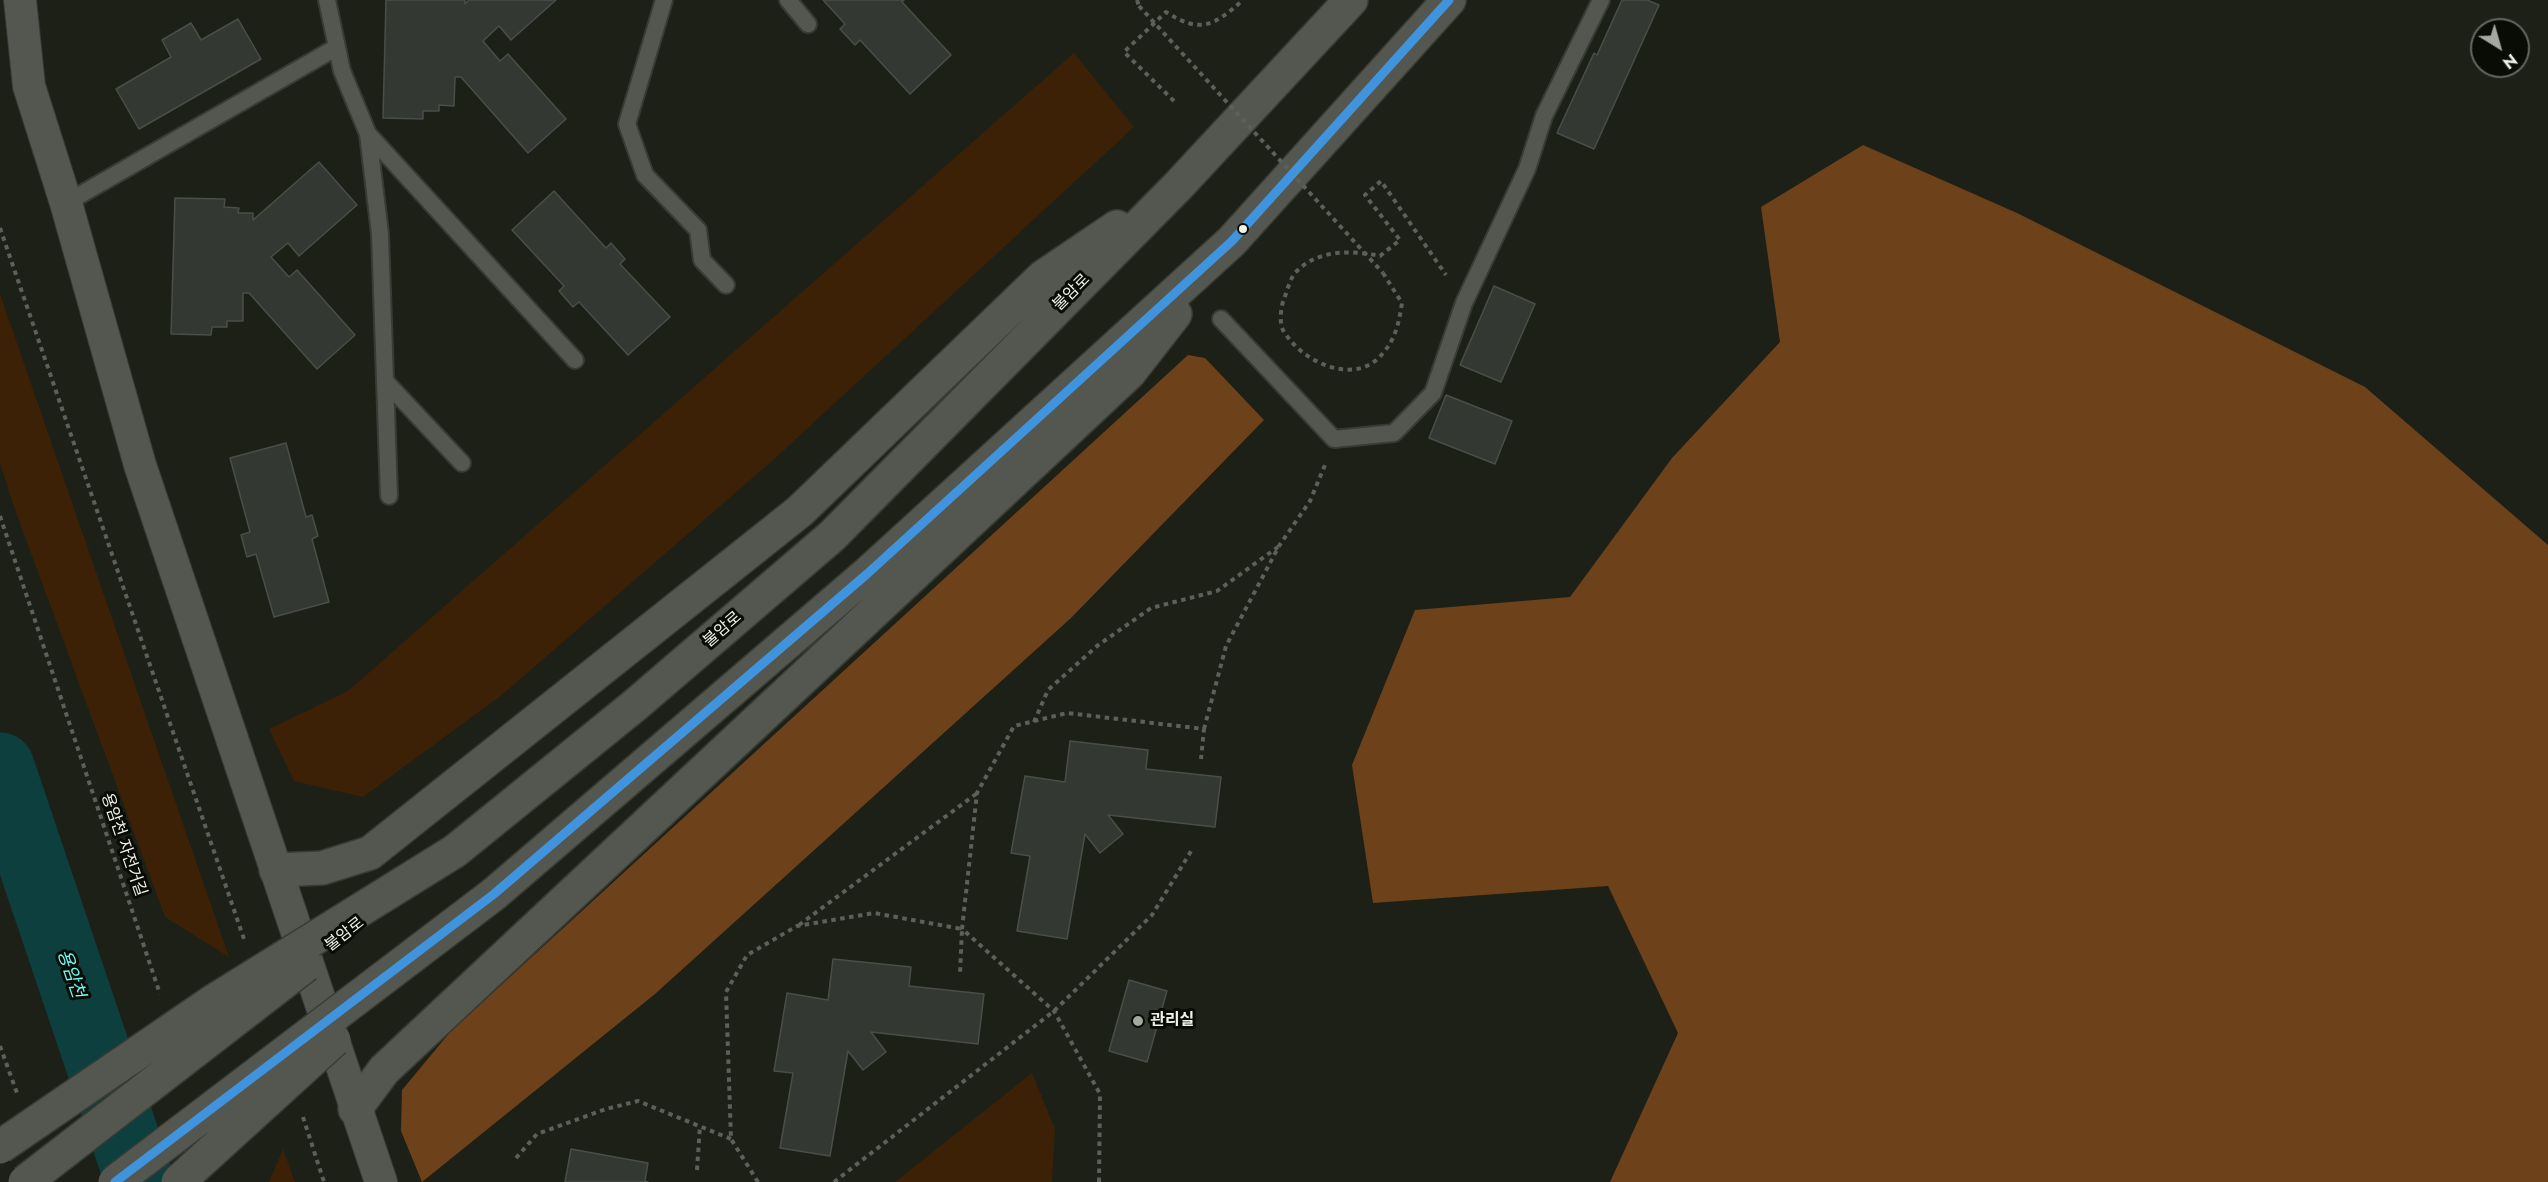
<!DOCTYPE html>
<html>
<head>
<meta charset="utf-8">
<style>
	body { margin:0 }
	#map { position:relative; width:2548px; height:1182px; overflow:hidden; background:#1c2016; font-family:Jost,sans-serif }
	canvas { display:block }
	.north { position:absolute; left:2470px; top:18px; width:60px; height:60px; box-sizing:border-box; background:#090b05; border:2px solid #65675f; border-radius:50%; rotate:143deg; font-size:16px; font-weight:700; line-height:24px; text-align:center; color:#eef2e7 }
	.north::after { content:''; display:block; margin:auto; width:21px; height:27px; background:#a4a89e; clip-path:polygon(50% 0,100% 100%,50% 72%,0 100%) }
</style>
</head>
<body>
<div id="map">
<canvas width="2548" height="1182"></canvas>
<div class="north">N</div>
</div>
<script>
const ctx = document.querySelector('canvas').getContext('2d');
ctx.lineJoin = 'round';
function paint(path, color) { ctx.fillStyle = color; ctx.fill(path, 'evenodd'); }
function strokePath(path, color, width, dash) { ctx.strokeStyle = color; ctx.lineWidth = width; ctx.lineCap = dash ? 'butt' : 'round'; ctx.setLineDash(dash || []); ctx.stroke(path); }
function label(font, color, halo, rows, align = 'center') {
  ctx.font = font + ' Jost,"Noto Sans KR",sans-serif'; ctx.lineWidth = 6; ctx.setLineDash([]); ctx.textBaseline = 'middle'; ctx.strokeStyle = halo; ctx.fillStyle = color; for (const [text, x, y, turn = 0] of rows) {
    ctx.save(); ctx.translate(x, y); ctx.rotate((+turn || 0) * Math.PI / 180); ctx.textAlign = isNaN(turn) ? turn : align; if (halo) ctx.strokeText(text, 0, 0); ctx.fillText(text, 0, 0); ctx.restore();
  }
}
const green = new Path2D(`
	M1074 53 1134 127 771 462 503 694 363 797 294 781 269 729 348 691Z
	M0 294 229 957 165 917 13 504 0 463Z
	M1032 1073 1055 1129 1052 1182H895Z
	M283 1149 295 1182H269Z`);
const forest = new Path2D(`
	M1863 145 2017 213 2365 387 2548 545V1182H1610L1678 1033 1608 886 1373 903 1352 765 1415 610 1570 597 1672 458 1780 342 1761 207Z
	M1188 355 1205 358 1264 420 1071 618 655 994 422 1182 401 1131 402 1090 451 1031Z`);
const river = new Path2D(`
	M0 767 140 1182`);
const building = new Path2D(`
	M386 0H465V4L469 0H556L511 40 499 26 483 41 500 61 508 54 566 119 528 153 461 77H455L454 106 439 105V111H423V119L383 118Z
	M823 0H904L902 2 951 55 910 94 860 40 855 45 840 29 845 24Z
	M1622 0H1647L1659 5 1594 149 1557 133 1594 53 1597 55Z
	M238 19 261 59 139 129 116 89 171 57 162 40 191 23 201 40Z
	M319 162 357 205 299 256 288 243 271 257 289 277 297 270 355 335 317 369 249 293H243V321H227V327H212L211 335 171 334 175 198 225 199 224 207 239 208 238 213H253V220Z
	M554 191 606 248 611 243 625 259 620 264 670 317 628 355 579 302 573 307 559 291 564 286 512 230Z
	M1494 286 1535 304 1501 382 1460 365Z
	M1446 395 1512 421 1495 464 1429 438Z
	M286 443 306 517 312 515 318 536 312 539 329 602 274 617 256 554 247 557 241 535 250 532 230 458Z
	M1070 741 1148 750 1146 769 1221 777 1215 827 1108 815 1123 834 1100 853 1085 834 1067 939 1017 931 1030 856 1011 853 1025 776 1065 782Z
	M833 959 911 967 909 986 984 994 978 1044 871 1032 886 1052 863 1070 848 1051 830 1156 780 1148 793 1073 774 1071 787 993 828 1000Z
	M1129 980 1167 991 1147 1062 1109 1051Z
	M571 1149 648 1163 645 1181 648 1182H565Z`);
const path = new Path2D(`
	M1137 0 1139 6
	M1174 101 1124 52 1166 12C1200 34 1214 26 1243 0
	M0 228 244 939
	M1383 273 1402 303C1399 322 1396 338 1383 353 1356 388 1301 362 1283 330 1279 323 1281 306 1284 299 1287 291 1290 279 1295 273 1317 249 1351 250 1380 256L1400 240 1365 195 1381 181 1446 275
	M0 516 160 994
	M1034 722 1048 690 1097 646 1151 608 1217 591 1278 547
	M1204 729 1226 646 1279 546 1310 501 1325 465
	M799 925 976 794
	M0 1046 17 1093
	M303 1117 324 1182
	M516 1158 537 1134 606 1109 638 1101 731 1139
	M697 1170 700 1126
	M758 1182 731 1139 726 992 747 955 797 926 874 913 962 929 960 974
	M834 1182 1054 1011 1152 915 1193 848
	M1099 1182 1100 1094 1054 1011 962 929 977 793 1014 726 1067 713 1204 729 1201 759`);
const service = new Path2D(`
	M327 0 342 71 368 134 380 234 389 496
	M664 0 627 124 645 175 698 230 702 260 726 285
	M788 0 808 24
	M368 134 575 360
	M66 203 337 47
	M1221 319 1334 439 1394 433 1433 393 1464 303 1527 169 1544 116 1601 0
	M385 381 462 463`);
const minor = new Path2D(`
	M20 0 29 86 66 203 140 465 381 1182`);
const tertiary = new Path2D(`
	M455 851 634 706 832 536 1178 186 1351 0
	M276 870 322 868 370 853 800 511 1043 277 1117 227
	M494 894 867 574 1232 241 1449 0
	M355 1109 384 1070 1129 373 1175 314`);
const pathBridge = new Path2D(`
	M1139 6 1383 273`);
const tertiaryBridge = new Path2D(`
	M0 1147 212 1002 455 851
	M25 1182 306 965
	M115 1182 494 894
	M178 1182 334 1040`);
const bus1 = new Path2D(`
	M115 1182 494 894 867 574 1232 241 1449 0`);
const markers = [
	[1243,229,5,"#eef2e7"],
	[1138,1021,6,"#a4a89e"]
];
const streetNames = [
	["불암로",1072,293,-45],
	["불암로",723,630,-41],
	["용암천 자전거길",123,845,71],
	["불암로",345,935,-38]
];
const poiNames = [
	["관리실",1150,1021]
];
const waterNames = [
	["용암천",70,974,71]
];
paint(green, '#3c2107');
paint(forest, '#6d411a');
strokePath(river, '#0c3f3d', 69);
paint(building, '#333932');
strokePath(building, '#494e48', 1.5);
strokePath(service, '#383b34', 20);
strokePath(minor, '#383b34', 34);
strokePath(tertiary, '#383b34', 36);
strokePath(path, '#5d6059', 4, [4.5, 4.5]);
strokePath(service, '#545750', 16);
strokePath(minor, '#545750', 32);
strokePath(tertiary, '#545750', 33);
strokePath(tertiaryBridge, '#383b34', 36, []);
strokePath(pathBridge, '#5d6059', 4, [4.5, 4.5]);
strokePath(tertiaryBridge, '#545750', 33);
strokePath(bus1, '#4094de', 9);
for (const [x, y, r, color] of markers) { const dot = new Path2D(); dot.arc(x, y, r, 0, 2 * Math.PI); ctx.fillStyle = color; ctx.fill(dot); strokePath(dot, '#090b05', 2); }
label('16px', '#eef2e7', '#090b05', streetNames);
label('bold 16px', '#eef2e7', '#090b05', poiNames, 'left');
label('italic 18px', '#6ffaf6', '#090b05', waterNames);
</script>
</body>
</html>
